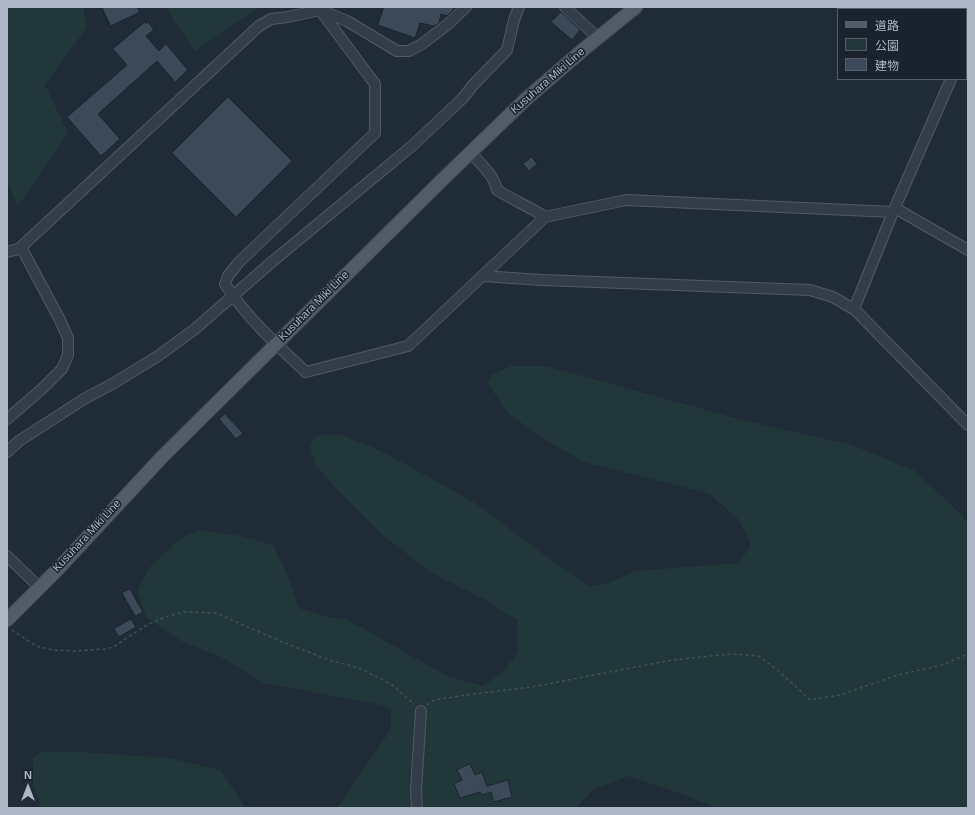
<!DOCTYPE html>
<html>
<head>
<meta charset="utf-8">
<style>
	body { margin:0 }
	#map { position:relative; width:975px; height:815px; overflow:hidden; background:#202b38; font-family:Arial,"Noto Sans JP",sans-serif }
	canvas { display:block }
	.frame { position:absolute; inset:0; border:8px solid #aeb7c5; pointer-events:none }
	.legend { position:absolute; left:837px; top:8px; width:130px; height:72px; box-sizing:border-box; background:#19222d; border:1px solid #555e6a; margin:0; padding:5px 7px; list-style:none; font-size:12px; color:#aeb7c5 }
	.legend li { display:flex; align-items:center; gap:8px; height:20px }
	.legend b { width:20px; border:1px solid #555e6a }
	.north { position:absolute; left:8px; top:767px; width:40px; height:40px; -webkit-text-stroke:3px #19222d; paint-order:stroke; rotate:0deg; font-size:11px; font-weight:700; line-height:16px; text-align:center; color:#aeb7c5 }
	.north::after { content:''; display:block; margin:auto; width:14px; height:18px; background:#aeb7c5; clip-path:polygon(50% 0,100% 100%,50% 72%,0 100%) }
</style>
</head>
<body>
<div id="map">
<canvas width="975" height="815"></canvas>
<div class="frame"></div>
<ul class="legend">
<li><b style="height:5px;background:#515c69"></b>道路</li>
<li><b style="height:11px;background:#223739"></b>公園</li>
<li><b style="height:11px;background:#3c4958"></b>建物</li>
</ul>
<div class="north">N</div>
</div>
<script>
const ctx = document.querySelector('canvas').getContext('2d');
ctx.lineJoin = 'round';
function paint(path, color) { ctx.fillStyle = color; ctx.fill(path, 'evenodd'); }
function strokePath(path, color, width, dash) { ctx.strokeStyle = color; ctx.lineWidth = width; ctx.lineCap = dash ? 'butt' : 'round'; ctx.setLineDash(dash || []); ctx.stroke(path); }
function label(font, color, halo, rows, align = 'center') {
  ctx.font = font + ' Arial,sans-serif'; ctx.lineWidth = 3; ctx.setLineDash([]); ctx.textBaseline = 'middle'; ctx.strokeStyle = halo; ctx.fillStyle = color; for (const [text, x, y, turn = 0] of rows) {
    ctx.save(); ctx.translate(x, y); ctx.rotate((+turn || 0) * Math.PI / 180); ctx.textAlign = isNaN(turn) ? turn : align; if (halo) ctx.strokeText(text, 0, 0); ctx.fillText(text, 0, 0); ctx.restore();
  }
}
const green = new Path2D(`
	M7 7H83L87 27 45 85 68 133 18 206 7 182Z
	M165 7H260L195 51Z
	M511 366H546L739 419 852 445 915 471 968 521V808H716L688 796 628 776 593 790 575 808H337L391 729V709L371 703 264 683 221 657 181 641 146 617 137 591 149 568 180 539 198 530 241 536 273 545 287 574 299 608 327 617 348 620 449 677 483 686 503 672 518 652V620L498 609 491 603 433 574 384 536 335 487 315 464 309 444 318 435H341L379 450 474 502 543 554 589 586 609 583 635 571 739 563 751 545 739 520 710 494 583 462 540 436 508 413 488 384 491 375Z
	M42 752H82L169 758 220 770 246 808H42L33 787V758Z`);
const building = new Path2D(`
	M102 7H137L140 12 111 26Z
	M384 7H454L453 10 447 16 441 14 439 23 434 26 420 23 415 38 378 25Z
	M561 12 580 30 572 40 551 22Z
	M145 22 146 24 148 22 154 30 146 36 159 51 166 44 188 70 175 82 157 61 98 114 120 139 101 156 67 117 127 65 113 49Z
	M228 97 292 161 236 217 172 153Z
	M532 157 537 164 529 171 523 164Z
	M225 414 243 433 236 439 219 419Z
	M130 589 143 612 135 616 122 593Z
	M131 619 136 627 119 637 114 629Z
	M470 764 475 775 482 772 487 786 508 780 512 797 494 802 491 792 482 795 480 792 460 798 454 784 462 780 457 770Z`);
const path = new Path2D(`
	M12 630 36 646 53 650 75 651 105 649 113 647 147 625 165 617 183 612 216 613 280 641 329 660 359 668 391 684 414 704
	M427 705 434 700 473 694 532 687 672 660 731 654 759 656 780 672 810 700 840 695 898 675 942 665 968 654`);
const minor = new Path2D(`
	M565 7 598 38
	M320 10 375 84V133L239 262 228 276 225 284C247 318 277 345 306 372L408 346 545 217 626 200 893 212
	M966 44 968 39
	M470 152C480 163 494 175 497 190 513 200 530 207 545 217
	M895 208 968 250
	M7 252 18 249 21 247 259 26 271 19 288 17 320 10 347 21 397 51H409L422 44 447 25 466 7
	M482 276 542 280 810 290 833 297 855 310 968 425
	M854 309 893 212 951 79
	M7 419 42 389 62 369 68 355V338L60 320 21 247
	M7 452 19 441 84 399 114 383 158 356 195 329 273 261 412 146 463 98 473 85 507 50 514 20 519 7
	M7 556 39 587
	M417 808 416 791 421 711`);
const major = new Path2D(`
	M7 620 58 569 162 457 440 182 526 99 584 49 636 7`);
const streetNames = [
	["Kusuhara Miki Line",548,81,-41],
	["Kusuhara Miki Line",314,306,-45],
	["Kusuhara Miki Line",87,536,-47]
];
paint(green, '#223739');
paint(building, '#3c4958');
strokePath(building, '#1b242f', 1);
strokePath(minor, '#515a66', 12);
strokePath(major, '#3d4652', 15);
strokePath(path, '#3f5457', 1.5, [3, 3]);
strokePath(minor, '#333d49', 10);
strokePath(major, '#515c69', 13);
label('11px', '#aeb7c5', '#19222d', streetNames);
</script>
</body>
</html>
